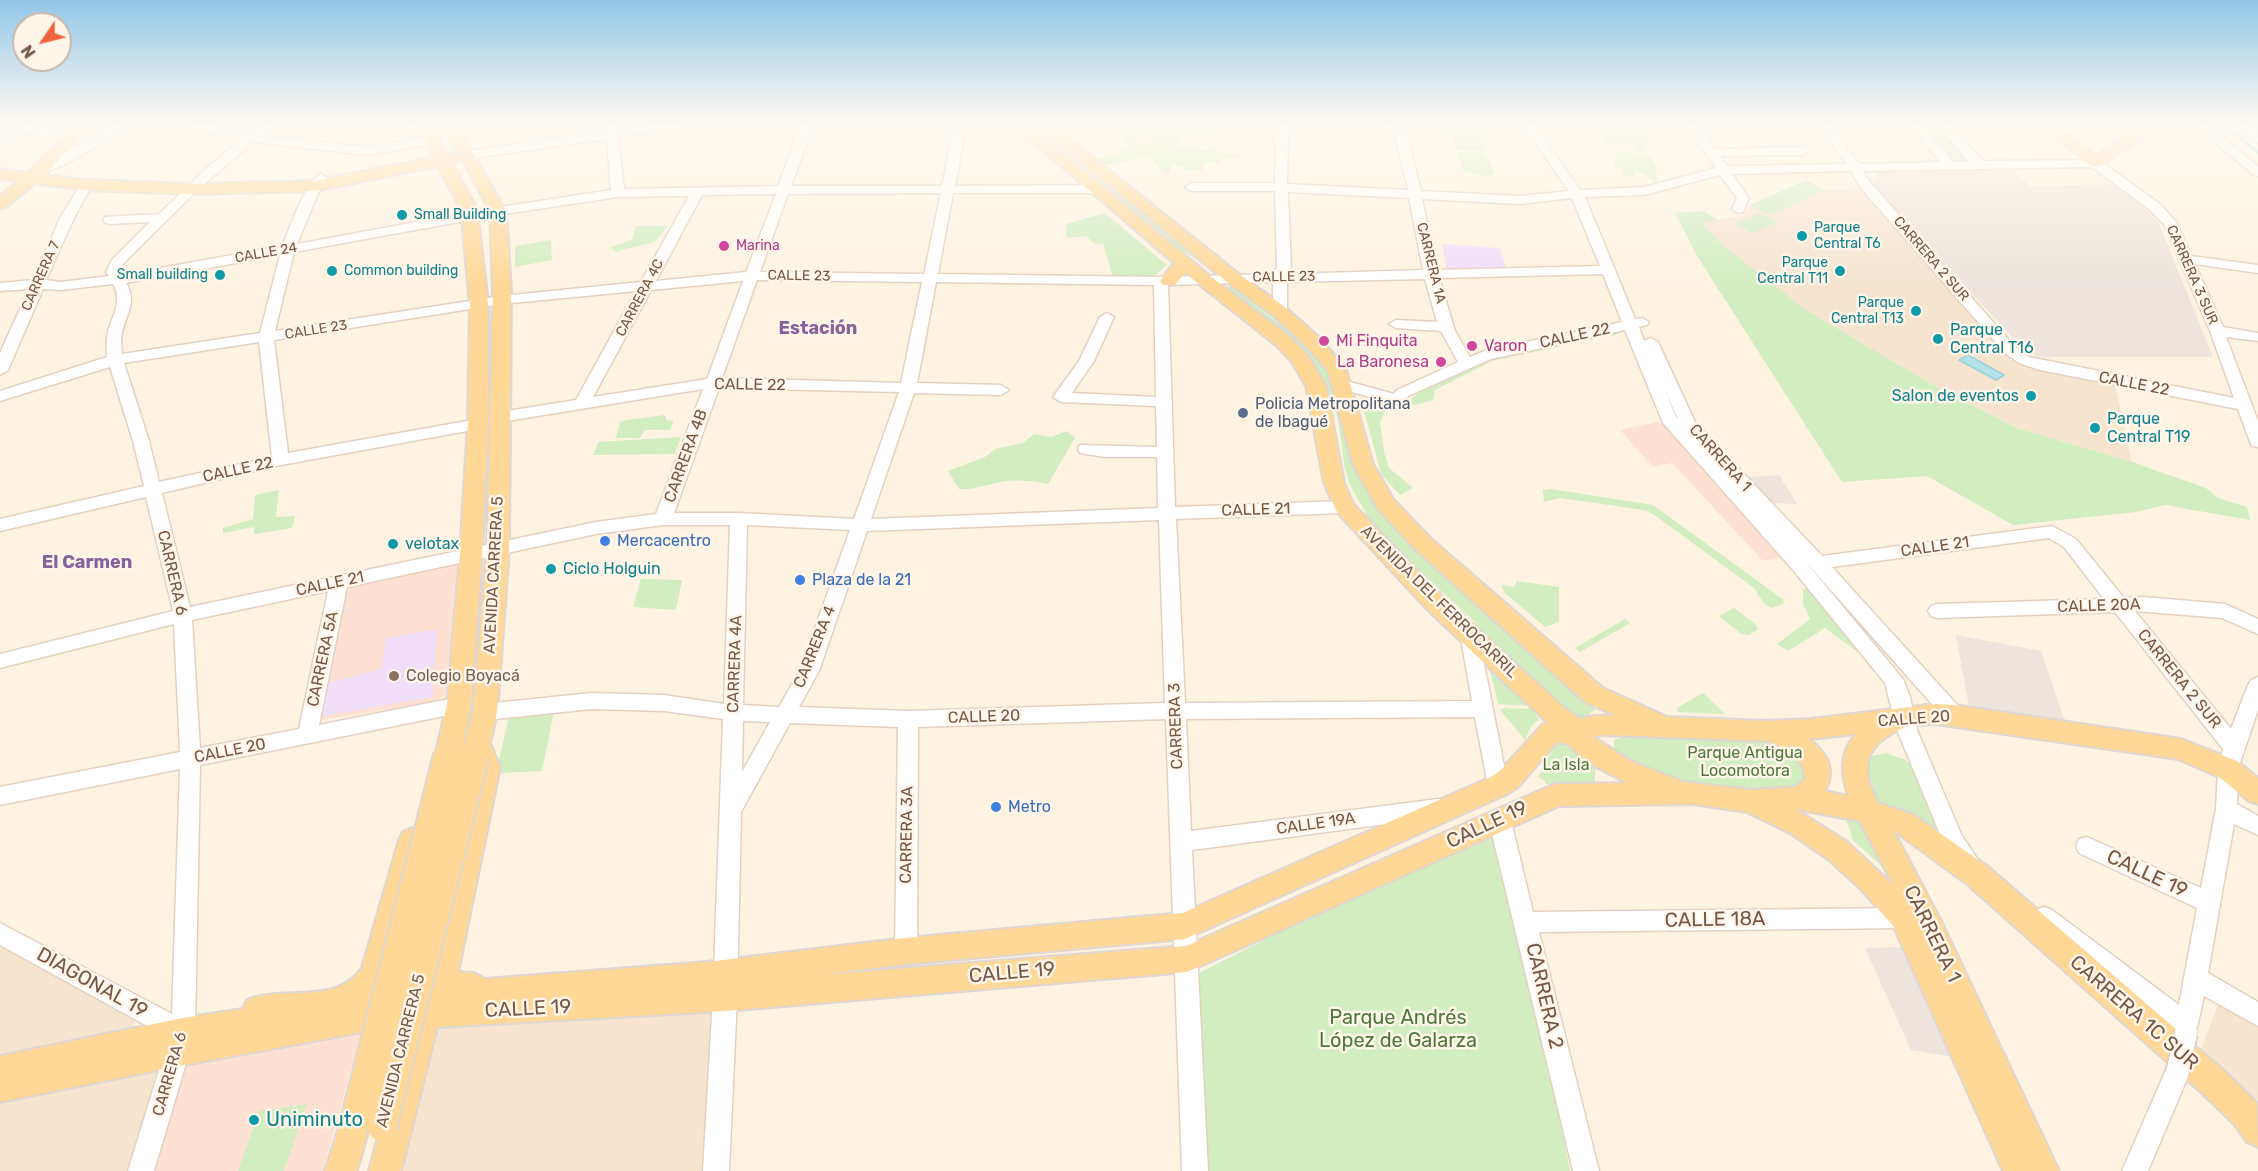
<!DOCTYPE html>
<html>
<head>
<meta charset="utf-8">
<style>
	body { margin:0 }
	#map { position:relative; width:2258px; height:1171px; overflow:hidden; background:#fef3e1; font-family:Rubik,sans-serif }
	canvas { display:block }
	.north { position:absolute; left:12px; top:12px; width:60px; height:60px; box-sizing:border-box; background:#fff6e9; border:2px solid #c9b6a8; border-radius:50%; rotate:235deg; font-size:16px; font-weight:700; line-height:24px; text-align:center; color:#775746 }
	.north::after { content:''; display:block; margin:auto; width:21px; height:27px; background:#f2633c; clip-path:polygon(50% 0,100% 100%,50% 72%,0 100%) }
</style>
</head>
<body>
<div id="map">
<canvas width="2258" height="1171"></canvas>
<div class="north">N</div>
</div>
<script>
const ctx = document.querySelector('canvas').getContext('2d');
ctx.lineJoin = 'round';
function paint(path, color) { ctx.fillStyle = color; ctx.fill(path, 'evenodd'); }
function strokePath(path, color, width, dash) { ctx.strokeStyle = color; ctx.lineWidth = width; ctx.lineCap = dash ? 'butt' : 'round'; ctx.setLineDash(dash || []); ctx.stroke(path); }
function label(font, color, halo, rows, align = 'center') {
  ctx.font = font + ' Rubik,sans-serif'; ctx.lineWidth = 5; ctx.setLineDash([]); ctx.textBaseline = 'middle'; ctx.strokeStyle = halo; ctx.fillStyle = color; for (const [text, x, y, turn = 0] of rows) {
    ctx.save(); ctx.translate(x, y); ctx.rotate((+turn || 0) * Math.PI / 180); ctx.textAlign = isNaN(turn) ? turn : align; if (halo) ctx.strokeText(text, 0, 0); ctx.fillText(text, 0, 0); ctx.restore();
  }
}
const residential = new Path2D(`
	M1549 123H1618L1566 144Z
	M1859 189 2006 353 2044 370 2115 385 2132 462 2014 427 1928 382 1806 310 1724 246 1701 222 1743 216 1750 205 1779 192 1799 202 1825 190Z
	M0 942 139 1014 132 1028 0 1057Z
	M2222 994 2258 1021V1115L2198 1058Z
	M720 1003 710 1171H384L427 1020Z
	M163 1058 134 1171H0V1092Z`);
const commercial = new Path2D(`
	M1662 421 1785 556 1763 561 1672 463 1653 467 1620 430Z
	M454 562 457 566 446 695 433 702 321 720 342 583Z
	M365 1020 323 1171H155L186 1066 195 1054Z`);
const industrial = new Path2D(`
	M2013 170 2030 186 2117 184 2158 221 2213 357H2038L2019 345 1874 186 1877 172Z
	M1779 475 1797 504 1770 503 1746 477Z
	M1956 635 2041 651 2065 721 1969 707Z
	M1904 947 1954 1057 1911 1050 1865 948Z`);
const education = new Path2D(`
	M1442 244 1500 248 1507 270 1447 271Z
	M437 629 432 697 322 716 329 683 381 669 386 638Z`);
const green = new Path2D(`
	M1161 123H1176L1175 128 1190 129 1192 125H1210L1212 130 1181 132 1176 147 1208 150 1211 147 1222 153 1247 157 1221 159 1218 163 1205 162 1203 170 1194 171 1172 164 1170 173 1163 172 1149 157 1101 166 1093 161 1129 149 1124 140 1120 126 1133 127 1134 142 1151 144 1152 140 1147 130 1149 125 1161 126Z
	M1625 123H1643L1648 131 1649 139 1642 142 1645 153 1639 152 1635 145 1606 143 1601 134Z
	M1919 123H1938L1970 161H1950Z
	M1033 128 1068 154 1198 260 1168 242Z
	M1449 133H1478L1485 151 1457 150Z
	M1456 152H1485L1495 173 1487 177 1464 171Z
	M1616 152C1628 153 1652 150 1656 166 1657 172 1656 176 1658 181L1653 182 1648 176 1635 171 1633 177 1622 175 1623 170 1614 166Z
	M1806 180 1825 190 1770 215 1750 205Z
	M1704 211 1718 220 1702 223 1724 246 1806 310 1928 382 2014 427 2132 462 2206 488 2218 498 2247 507 2250 520 2165 505 2136 512 2013 525 1927 476 1842 482 1697 256 1675 213Z
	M1105 213 1167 265 1154 276 1113 277 1103 244H1095L1086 236 1067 238 1066 224Z
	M1760 213 1777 222 1753 233 1736 224Z
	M636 226H668L655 242 615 252 610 247 632 240Z
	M551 240 552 260 515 267V246Z
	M1224 287H1232C1269 317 1317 346 1337 391 1342 402 1343 415 1346 427 1355 464 1364 493 1389 523L1597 708 1586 717 1573 719 1478 631 1475 622 1391 545 1372 524 1350 485 1345 469 1338 419 1329 393 1318 372Z
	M1615 331 1618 334 1492 361 1435 390 1433 400 1400 409C1450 357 1546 346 1615 331Z
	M1362 402 1388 406 1380 423 1384 452 1389 468 1413 488 1400 495 1381 474Z
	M665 415 666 420 674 421 670 430H645L640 438H616L620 421Z
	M1067 431 1075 438 1048 484C1032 481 1017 479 1001 482 984 485 976 490 959 489L948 471 985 457 995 449 1023 443 1034 434 1051 437Z
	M681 437 675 454 593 455 598 442Z
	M1551 489 1653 505 1784 600 1783 604 1771 608 1764 603 1754 588 1653 514 1644 510 1560 498 1544 502 1543 490Z
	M279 490 276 517 295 516 292 528 254 534V527L223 533V528L253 519 255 495Z
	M641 579 682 580 676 610 633 607Z
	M1516 581 1559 587V622L1545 627 1504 592 1501 585 1515 587Z
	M1813 586 1884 671 1825 628 1788 651 1777 644 1810 619 1803 604V589Z
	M1734 608 1755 624 1758 629 1749 635 1741 634 1719 616Z
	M1625 619 1630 623 1580 652 1575 648Z
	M1489 666 1527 706 1498 704Z
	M1703 693 1725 714 1678 712 1677 708Z
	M1503 708 1531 709 1539 719 1530 728 1525 740 1500 710Z
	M554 711 542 771 496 773 509 717Z
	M1631 734 1745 735 1790 746 1807 773 1805 782C1780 794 1720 790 1691 786 1670 783 1628 764 1614 748V740Z
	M1565 743 1598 766 1595 770V783L1546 784 1544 780 1538 777 1556 744Z
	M1886 753 1906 760 1917 772 1937 832H1932L1879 801 1870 790 1863 766 1869 757Z
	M1845 816 1862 822 1886 870 1853 840Z
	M1495 836 1519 916 1570 1171H1207L1197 974 1354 894Z
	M307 1104 284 1171H238L259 1111Z`);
const water = new Path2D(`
	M1968 355 2004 375 1996 380 1959 360Z`);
const stream = new Path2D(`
	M2222 123 2258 152`);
const minor = new Path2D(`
	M25 123H39L34 127 56 131 58 134 52 138 24 133 0 146V137Z
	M117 123H131C121 134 48 177 36 174L34 171Z
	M181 123H202L248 134 264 123H278L262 136 366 147 433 136 439 140 433 144 366 155 253 142 195 192 122 265 120 272 122 275 282 246C289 231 306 179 321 174L327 178 321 186 297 244 470 212 477 216 470 220 294 252 275 331 502 296 641 282 689 196 618 197 498 215 492 211 493 208 611 190 607 139 468 159 462 155 468 151 606 131 605 123H617L618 130 665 123H695L689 127 618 137 624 189 778 186 802 123H814L791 186H942L955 123H967L955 186 1096 185 1102 189 1096 193H953L938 274 1161 277 1274 274 1277 267 1275 191H1191L1185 187 1191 183H1275L1276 123H1288L1287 184 1408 190 1392 123H1404L1421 191 1520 196 1569 191 1521 123H1533L1580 190 1644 187 1716 168 1684 123H1696L1715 149 1803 147 1809 151 1803 155 1720 156 1727 166 1847 164 1818 123H1830L1859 164 1940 162 1909 123H1921L1953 162H1969L1936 123H1948L1983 161 2099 160 2160 204 2177 223 2191 256 2258 265V273L2195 264 2223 327 2258 333V341L2226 337 2258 421V447L2252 446 2250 442 2238 409 2040 370 2019 363 2005 353 1860 187 1851 171 1732 174 1749 198 1743 212 1738 213 1732 209 1737 198 1720 175 1644 195 1585 197 1635 319 1642 318 1649 322 1647 325 1639 327 1644 341 1651 338 1658 342 1695 422 1822 556 2052 526 2076 539 2124 598 2144 597 2225 604 2258 619V634L2222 618 2135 611 2231 729 2248 685 2251 680 2258 677V710L2238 769 2237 804 2258 816V835L2234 824 2208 973 2258 1002V1026L2204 996 2194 1041 2186 1045 2178 1041 2174 1031 2146 1006 2036 924 2033 917 2036 910 2044 907 2052 910 2179 1005 2197 908 2079 853 2076 846 2079 839 2087 837 2201 888 2216 809 2218 769 2223 749 2115 612 1937 618 1931 616 1928 611 1931 606 1937 604 2104 599 2064 547 2049 538 1832 567 1961 709 1964 715 1961 721 1954 723 1947 721 1805 561 1903 679 1910 697 1917 730 1961 834 1980 863 1977 870 1969 873 1961 870 1942 839 1897 730 1885 683 1793 570 1663 423 1625 330 1491 359 1408 396 1403 403 1398 405 1338 388 1335 385 1343 380 1394 394 1397 390 1458 362 1441 331 1396 328 1389 324 1396 320 1437 322 1425 279 1287 282V312L1280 316 1273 312V282L1168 285 1175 507 1344 501 1350 503 1352 507 1350 511 1344 513 1176 519 1185 703 1472 701 1460 633 1462 628 1469 626 1476 628 1478 633 1508 786 1505 792 1498 795 1491 792 1488 786 1475 717 1186 719 1191 831 1438 799 1445 802 1448 808 1445 814 1438 817 1192 850 1208 1171H1182L1166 719 918 727 917 951 914 959 906 962 898 959 895 951 898 727 790 723 741 812 737 997 729 1171H703L713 997 723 719 664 711 591 709 485 720 478 718 475 712 478 706 485 704 591 693 664 695 724 704 730 525H663L596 534 347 587 319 725 459 697 466 699 469 705 466 711 459 713 200 765 195 1033 154 1171H128L169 1038 0 945V923L172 1014 180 769 0 805V787L180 752 174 624 0 668V654L173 611 146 497 0 531V519L144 486 133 441 110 367 0 401V391L107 357C107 351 106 343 107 337 110 318 124 303 113 284L61 290 43 289 8 370 0 375V353L29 289 0 291V283L33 280 60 218 82 182 86 181 92 185 74 218 46 280 61 282 109 276 106 272 111 261 150 222 110 224 105 223 103 220 105 217 159 214 206 169 241 140 183 126ZM2092 167 2150 210 2164 224 2210 331 2234 398 2029 357 2015 347 1870 182 1863 171ZM1288 192 1409 198 1423 270 1288 274 1291 267ZM941 193 924 274 760 272 788 194ZM776 194 746 272 656 281 702 195ZM1572 198 1600 266 1437 270 1422 199 1520 204ZM280 255 260 333 122 354C122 350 121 344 121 339 123 318 139 304 126 283ZM1603 274 1622 322 1487 350 1470 357 1455 331 1439 278ZM757 280 922 282 901 383 722 378ZM743 281 707 379 593 397 651 290ZM936 282 1154 285 1156 397 1072 393 1094 361 1114 317 1107 313 1100 317 1079 361 1053 397 1061 402 1156 406 1157 447 1080 445 1078 449 1080 453 1105 457H1157L1158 508 871 519 914 393 1001 395 1009 390 1001 385 917 383ZM636 291 576 400 501 412 493 417 501 422 703 389 656 514 596 522 190 607 162 493 281 465 478 429 486 424 478 419 288 453 274 340 502 304ZM259 342 272 457 159 482 149 441 124 363ZM1663 386 1678 419 1676 417ZM719 388 899 392 854 519 739 513H674ZM1159 520 1165 703 908 711 799 707 819 671 867 531ZM747 525 850 530 800 670 779 707 743 705ZM328 591 299 729 200 748 192 620ZM743 721 770 722 742 772Z
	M2192 123H2205L2258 166V176L2254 175Z
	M2231 123H2244L2258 133V143Z
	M1500 812 1507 815 1511 821 1533 912 1904 908 1912 911 1915 918 1912 925 1904 928 1539 932 1599 1171H1573L1489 821 1493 815Z
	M2177 1062 2186 1065 2189 1074 2148 1171H2122L2168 1065Z`);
const major = new Path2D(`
	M75 123H90L45 175 86 180 193 184 315 181 434 157 416 123H430L448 155 459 153 441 123H455L506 211 511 290 509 549 497 712 490 743 500 767 458 972 474 973 485 979 707 962 906 938 1183 913 1489 778 1500 771 1542 725 1548 723 1427 609 1337 512 1324 483 1306 386 1292 362 1277 346 1185 273 1175 285H1163L1160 281 1174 263 1011 123H1027L1210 276 1291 338 1307 355 1326 386 1344 483 1353 504 1443 597 1564 708 1581 719 1593 716 1615 715 1585 702 1414 548 1378 509 1353 464 1328 371 1309 349 1274 316 1227 282 1034 123H1050L1239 274 1286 308 1323 341 1346 370 1373 464 1393 499 1430 538 1603 688 1667 717 1764 721 1811 719 1936 704 1954 705 2181 739 2237 761 2258 778V804L2249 801 2219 777 2178 759 1936 724C1926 725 1912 724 1903 728 1866 744 1858 766 1878 803L1914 815 1987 866 2223 1070 2257 1103 2258 1147 2247 1142 2235 1125 2201 1092 1967 884 1893 830 1941 921 2059 1171H2003L1894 927 1861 889 1828 859 1790 833 1747 812 1693 804 1559 806 1187 972 725 1011 437 1027 401 1171H369L407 1029 368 1031 179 1066 0 1102V1056L183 1018 243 1009 247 1000C283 985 336 1006 362 968L399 840 403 832 412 828 421 832 425 840 389 974 377 996 369 1003 386 1002 390 989 400 985 433 983 428 970 474 767 473 764 466 761 462 754 473 712 487 549 493 290 490 211 463 160 452 163 477 209 488 304V424L482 554 471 705 461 756 457 763 448 766 439 763 435 756 447 705 460 554 468 424 470 304 461 209 438 166 315 191 193 194 86 190 35 183 6 207 0 209V196L18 181 0 179V169L28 173ZM1856 734C1839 753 1841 773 1848 796L1825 791C1836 771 1828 753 1809 739ZM1606 735 1768 741C1785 747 1805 759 1805 779L1796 787 1751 790 1684 782 1630 761 1592 736ZM1557 742 1568 744 1586 761 1627 783 1557 784 1548 787 1186 946 820 975 906 964 1185 939 1507 794 1518 787ZM1795 809 1860 821 1894 886 1847 842Z
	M2039 123H2055L2096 156 2144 123H2161L2100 166H2090Z
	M352 1116 363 1121 368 1132 357 1171H325L341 1121Z`);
const minorBridge = new Path2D(`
	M2177 1074 2186 1033`);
const majorBridge = new Path2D(`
	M382 1127 475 754
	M352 1132 448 756`);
const markers = [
	[402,215,6,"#0f9aa8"],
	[1802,236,6,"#0f9aa8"],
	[724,246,6,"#d1479c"],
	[332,271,6,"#0f9aa8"],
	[1840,271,6,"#0f9aa8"],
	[220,275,6,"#0f9aa8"],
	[1916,311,6,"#0f9aa8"],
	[1938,339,6,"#0f9aa8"],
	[1324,341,6,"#d1479c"],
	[1472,346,6,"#d1479c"],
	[1441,362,6,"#d1479c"],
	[2031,396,6,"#0f9aa8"],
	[1243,413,6,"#5c6f8a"],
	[2095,428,6,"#0f9aa8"],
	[605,541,6,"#3f7fe0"],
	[393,544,6,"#0f9aa8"],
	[551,569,6,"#0f9aa8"],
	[800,580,6,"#3f7fe0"],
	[394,676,6,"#8d6e63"],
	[996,807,6,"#3f7fe0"],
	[254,1120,6,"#0f9aa8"]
];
const farCulturenames = [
	["Small Building",414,215],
	["Parque",1814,228],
	["Central T6",1814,244],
	["Parque",1828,263,"right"],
	["Central T11",1828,279,"right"],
	["Common building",344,271],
	["Small building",208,275,"right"],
	["Parque",1904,303,"right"],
	["Central T13",1904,319,"right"]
];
const farHotelnames = [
	["Marina",736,246]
];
const farStreetnames = [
	["CALLE 24",266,253,-10],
	["CARRERA 2 SUR",1931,259,49],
	["CARRERA 1A",1431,263,76],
	["CARRERA 3 SUR",2192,275,66],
	["CARRERA 7",41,276,-66],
	["CALLE 23",799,276,1],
	["CALLE 23",1284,277,-1],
	["CARRERA 4C",640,298,-62],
	["CALLE 23",316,330,-9]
];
const cultureNames = [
	["Parque",1950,330],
	["Central T16",1950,348],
	["Salon de eventos",2019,396,"right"],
	["Parque",2107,419],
	["Central T19",2107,437],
	["velotax",405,544],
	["Ciclo Holguin",563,569]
];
const streetNames = [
	["CALLE 22",1575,336,-12],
	["CALLE 22",2134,384,11],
	["CALLE 22",750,385,1],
	["CARRERA 4B",686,456,-70],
	["CARRERA 1",1720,458,48],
	["CALLE 22",238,470,-12],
	["CALLE 21",1256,510,-2],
	["CALLE 21",1935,547,-8],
	["CARRERA 6",172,573,77],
	["AVENIDA CARRERA 5",494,575,-87],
	["CALLE 21",330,584,-12],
	["AVENIDA DEL FERROCARRIL",1439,602,44],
	["CALLE 20A",2099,606,-2],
	["CARRERA 4",815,647,-68],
	["CARRERA 5A",323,659,-78],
	["CARRERA 4A",735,664,-88],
	["CARRERA 2 SUR",2179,679,51],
	["CALLE 20",984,717,-2],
	["CALLE 20",1914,719,-4],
	["CARRERA 3",1176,726,-92],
	["CALLE 20",230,751,-11],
	["CALLE 19A",1316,824,-8],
	["CARRERA 3A",907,835,-89],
	["AVENIDA CARRERA 5",401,1051,-76],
	["CARRERA 6",170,1074,-74]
];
const hotelNames = [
	["Mi Finquita",1336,341],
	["Varon",1484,346],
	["La Baronesa",1429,362,"right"]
];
const serviceNames = [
	["Policia Metropolitana",1255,404],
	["de Ibagué",1255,422]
];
const shopNames = [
	["Mercacentro",617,541],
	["Plaza de la 21",812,580],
	["Metro",1008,807]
];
const educationNames = [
	["Colegio Boyacá",406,676]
];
const parkNames = [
	["Parque Antigua",1745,753],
	["Locomotora",1745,771],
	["La Isla",1566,765]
];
const neighbourhoodNames = [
	["Estación",818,329],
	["El Carmen",87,563]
];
const nearStreetnames = [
	["CALLE 19",1487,825,-25],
	["CALLE 19",2147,874,25],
	["CALLE 18A",1715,920,-1],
	["CARRERA 1",1932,934,64],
	["CALLE 19",1012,973,-5],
	["DIAGONAL 19",92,983,29],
	["CARRERA 2",1544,996,77],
	["CALLE 19",528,1009,-3],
	["CARRERA 1C SUR",2134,1013,41]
];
const nearParknames = [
	["Parque Andrés",1398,1018],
	["López de Galarza",1398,1041]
];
const nearCulturenames = [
	["Uniminuto",266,1120]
];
paint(residential, '#f6e4cf');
paint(commercial, '#ffe1d4');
paint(industrial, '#ece4dd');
paint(education, '#f0defa');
paint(green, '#d2edbf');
paint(water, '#b4e2e9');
strokePath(water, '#9ad2dc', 1.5);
strokePath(stream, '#9ad2dc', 3);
strokePath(minor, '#e5d0bf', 3);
strokePath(major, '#ded7d3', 4);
paint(minor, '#fff');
paint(major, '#ffd797');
strokePath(minorBridge, '#e5d0bf', 26, []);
strokePath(majorBridge, '#ded7d3', 32, []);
strokePath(minorBridge, '#fff', 22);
strokePath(majorBridge, '#ffd797', 28);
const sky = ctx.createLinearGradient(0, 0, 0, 287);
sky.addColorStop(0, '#93c6e8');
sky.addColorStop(0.43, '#fffaf2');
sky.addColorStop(1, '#fffaf200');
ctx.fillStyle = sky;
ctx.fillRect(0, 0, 2258, 287);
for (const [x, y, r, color] of markers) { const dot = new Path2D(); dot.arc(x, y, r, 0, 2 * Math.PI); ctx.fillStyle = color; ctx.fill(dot); strokePath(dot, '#fff6e9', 2); }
label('14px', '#0d838f', '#fff6e9', farCulturenames, 'left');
label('14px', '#b23c85', '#fff6e9', farHotelnames, 'left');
label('14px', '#775746', '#fff6e9', farStreetnames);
label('16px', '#0d838f', '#fff6e9', cultureNames, 'left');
label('16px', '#775746', '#fff6e9', streetNames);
label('16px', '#b23c85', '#fff6e9', hotelNames, 'left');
label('16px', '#4e5e75', '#fff6e9', serviceNames, 'left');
label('16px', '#366cbe', '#fff6e9', shopNames, 'left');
label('16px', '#785e54', '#fff6e9', educationNames, 'left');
label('16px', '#4d793b', '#fff6e9', parkNames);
label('bold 18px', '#87619c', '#fff6e9', neighbourhoodNames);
label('20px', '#775746', '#fff6e9', nearStreetnames);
label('20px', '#4d793b', '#fff6e9', nearParknames);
label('20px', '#0d838f', '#fff6e9', nearCulturenames, 'left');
</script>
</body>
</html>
